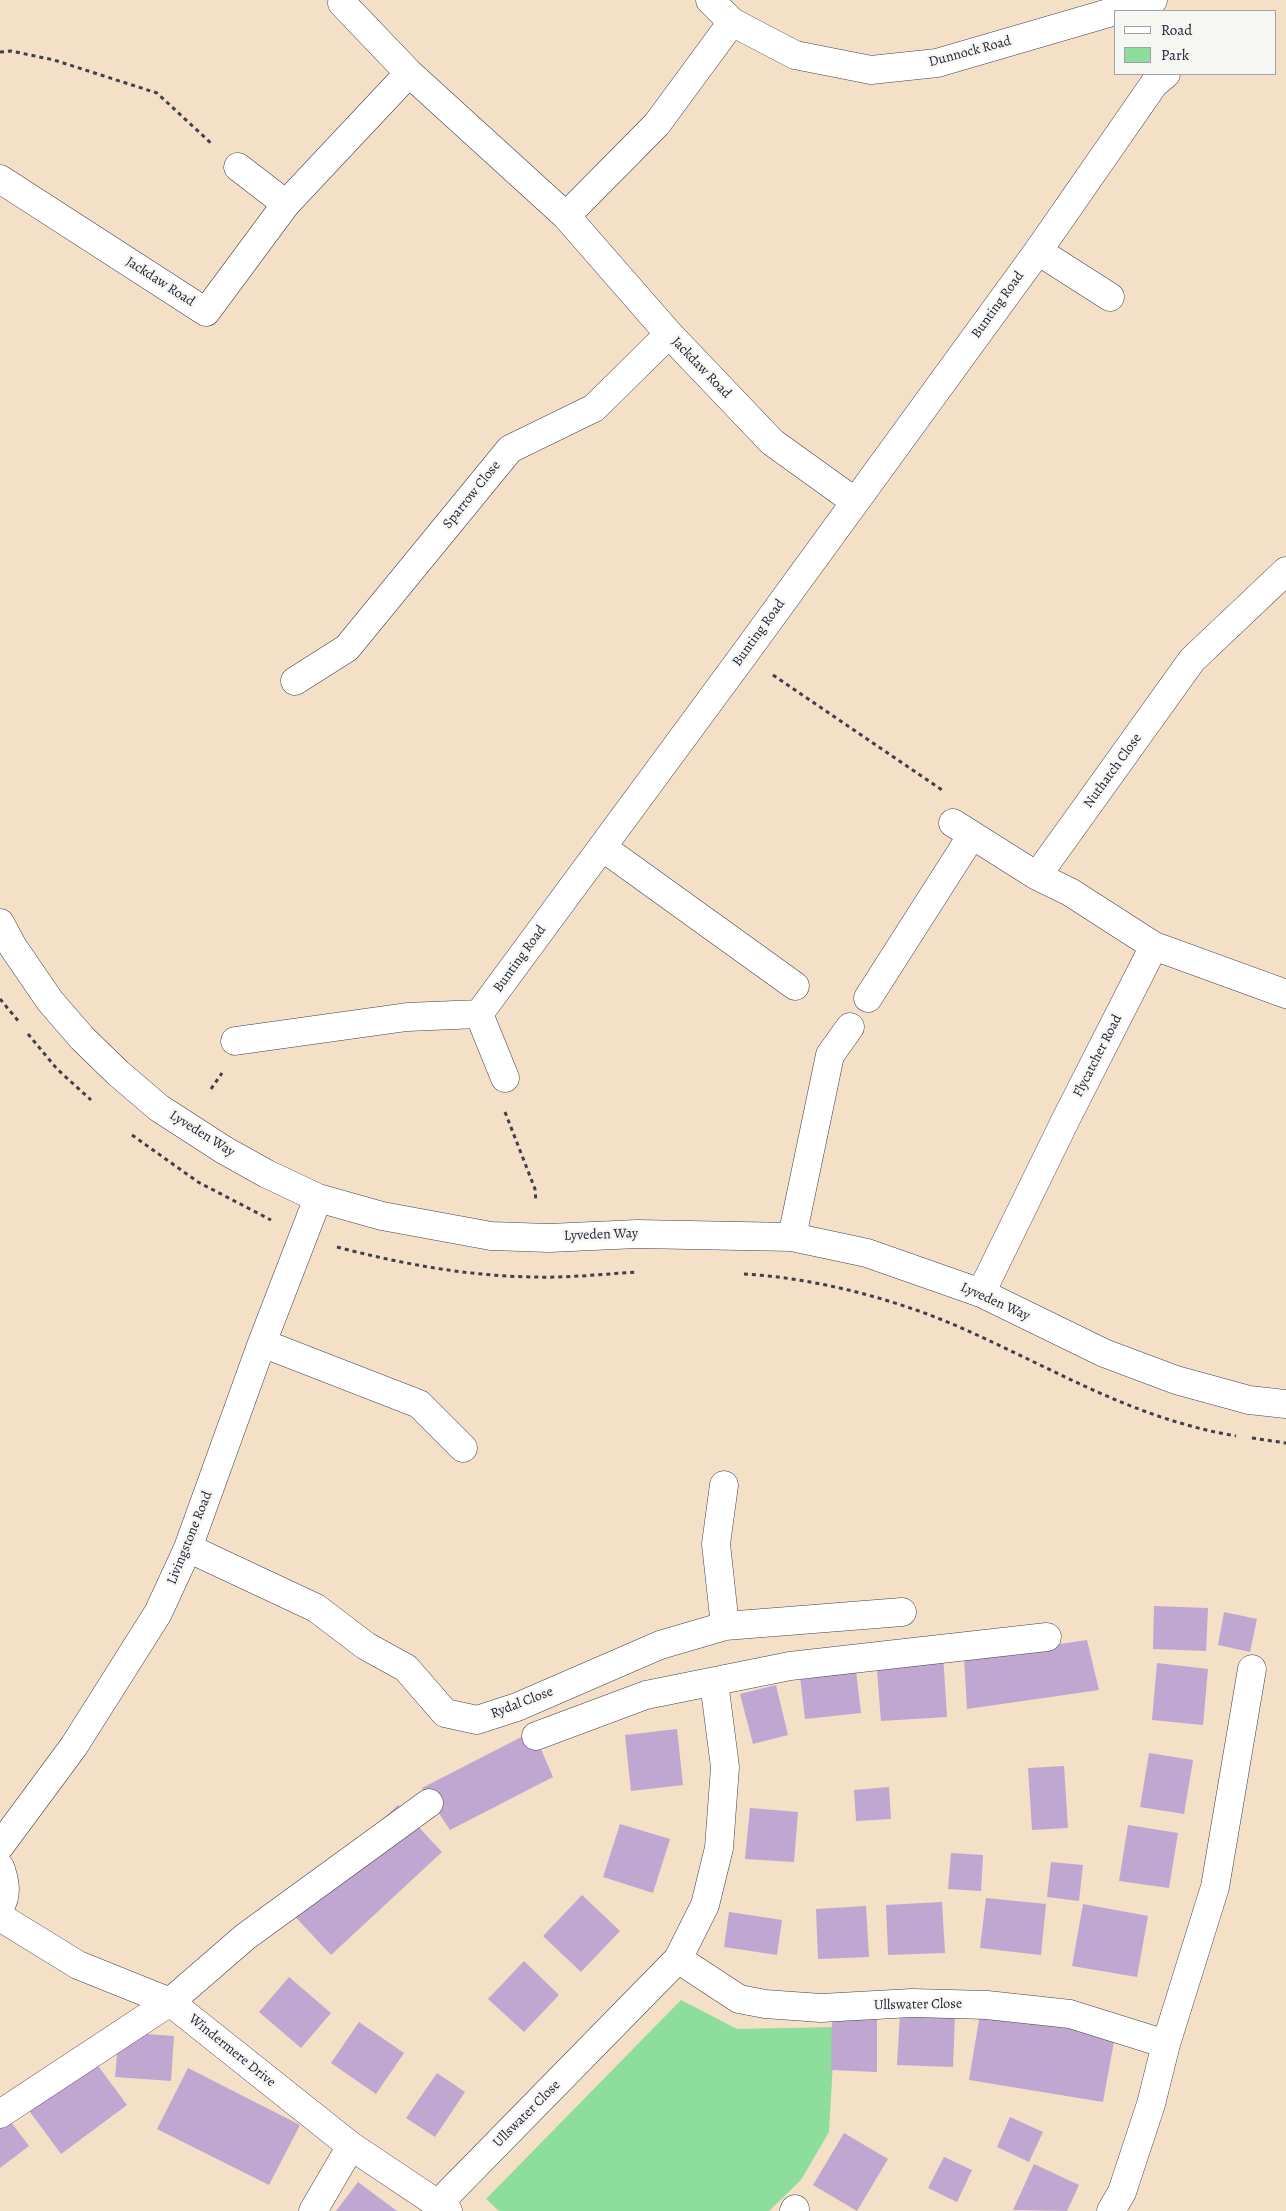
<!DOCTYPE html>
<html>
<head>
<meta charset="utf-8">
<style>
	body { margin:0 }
	#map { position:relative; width:1286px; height:2211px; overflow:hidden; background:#f3e0c6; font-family:Alegreya,serif }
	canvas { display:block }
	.legend { position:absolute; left:1114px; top:10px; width:162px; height:65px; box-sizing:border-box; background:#f6f6f2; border:1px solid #a1a1a9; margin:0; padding:6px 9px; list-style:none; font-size:15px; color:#22223b }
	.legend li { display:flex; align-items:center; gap:10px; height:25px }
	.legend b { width:25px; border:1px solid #a1a1a9 }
</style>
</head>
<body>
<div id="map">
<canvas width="1286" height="2211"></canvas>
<ul class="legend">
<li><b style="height:6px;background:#fff"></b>Road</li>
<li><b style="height:14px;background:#8ddd9d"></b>Park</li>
</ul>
</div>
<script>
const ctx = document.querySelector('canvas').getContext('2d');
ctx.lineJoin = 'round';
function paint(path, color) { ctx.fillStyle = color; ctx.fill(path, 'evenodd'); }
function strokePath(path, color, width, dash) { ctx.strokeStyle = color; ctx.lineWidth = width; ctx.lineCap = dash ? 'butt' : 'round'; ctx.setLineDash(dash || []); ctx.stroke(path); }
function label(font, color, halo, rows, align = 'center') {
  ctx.font = font + ' Alegreya,serif'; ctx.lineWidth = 4.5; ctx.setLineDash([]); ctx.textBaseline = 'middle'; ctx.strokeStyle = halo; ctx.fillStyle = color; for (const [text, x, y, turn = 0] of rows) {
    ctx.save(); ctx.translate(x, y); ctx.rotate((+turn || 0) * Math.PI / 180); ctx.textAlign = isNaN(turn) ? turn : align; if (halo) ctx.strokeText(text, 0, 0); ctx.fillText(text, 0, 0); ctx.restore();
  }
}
const green = new Path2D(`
	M681 2000 737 2029 835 2027 829 2132 801 2180 769 2211H499L486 2199Z`);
const building = new Path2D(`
	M1154 1606 1208 1608 1206 1651 1153 1649Z
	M1224 1612 1257 1619 1250 1652 1218 1645Z
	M1087 1640 1099 1690 967 1709 964 1658Z
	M943 1654 947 1717 881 1721 876 1658Z
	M855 1662 861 1713 805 1719 799 1668Z
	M1157 1663 1208 1669 1203 1725 1152 1720Z
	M776 1685 788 1735 753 1744 740 1694Z
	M677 1729 683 1785 631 1791 625 1735Z
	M533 1731 553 1777 450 1830 422 1788Z
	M1149 1753 1193 1760 1184 1814 1140 1807Z
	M1064 1766 1068 1828 1032 1830 1028 1768Z
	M889 1787 891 1819 856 1821 854 1790Z
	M398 1805 442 1852 331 1955 287 1908Z
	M750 1808 798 1812 794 1862 745 1859Z
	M620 1824 670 1839 653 1893 603 1877Z
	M1128 1825 1178 1833 1169 1888 1119 1881Z
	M951 1853 983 1855 981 1891 948 1889Z
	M1051 1862 1083 1865 1079 1901 1047 1897Z
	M582 1895 620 1931 581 1972 543 1936Z
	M986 1898 1046 1904 1041 1955 980 1948Z
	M942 1902 945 1953 888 1955 886 1905Z
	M1083 1904 1148 1916 1137 1977 1072 1966Z
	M866 1906 869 1957 818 1959 816 1909Z
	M729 1912 782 1920 777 1955 724 1947Z
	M524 1961 559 1995 524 2032 488 1999Z
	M289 1977 331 2013 301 2048 259 2012Z
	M832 2014 877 2015V2072L831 2070Z
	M900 2014 955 2016 953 2067 897 2065Z
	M980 2014 1115 2036 1103 2102 969 2080Z
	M359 2022 404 2053 376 2094 331 2063Z
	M119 2032 174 2036 171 2081 115 2077Z
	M85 2048 127 2105 61 2154 19 2097Z
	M188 2068 300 2125 269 2185 157 2129Z
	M437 2073 465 2092 435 2137 406 2118Z
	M2 2110 29 2146 0 2168V2112Z
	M1010 2117 1043 2132 1029 2162 997 2147Z
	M844 2133 888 2159 857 2211 813 2185Z
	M944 2157 972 2170 957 2202 928 2188Z
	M1034 2164 1079 2185 1067 2211 1013 2210Z
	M358 2182 397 2211H336Z`);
const path = new Path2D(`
	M0 52 11 51 54 60 157 93 213 145
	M773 675 942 790
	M0 999 20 1023
	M28 1034 57 1069 91 1100
	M211 1089 222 1073
	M505 1112 535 1189 536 1202
	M132 1135 198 1182 271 1220
	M337 1247C402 1264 467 1276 534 1277 569 1278 604 1274 638 1272
	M744 1274C816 1278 900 1300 966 1330 1058 1371 1135 1419 1236 1436
	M1252 1438 1286 1443`);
const minor = new Path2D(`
	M710 0 732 22 795 55 871 70 937 63 1153 0
	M342 3 409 73 566 216 657 124 732 22
	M238 167 286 204
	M0 179 206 312 286 204 409 73
	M566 216 669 334 772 442 854 501
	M1038 251 1110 297
	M295 681 347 648 510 449 594 408 669 334
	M953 823 1037 876
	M602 847 795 986
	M0 923 13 947 50 1001 82 1038 118 1073 159 1108 224 1150 267 1174 318 1198 382 1216 491 1236 549 1238 637 1234 792 1237 867 1253 981 1293 1104 1353 1176 1380 1249 1400 1286 1404
	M1154 946 1070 892 1037 876 1192 660 1286 571
	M868 998 972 835
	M479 1014 743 656 1038 251 1154 84 1166 74
	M235 1041 407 1017 479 1014 505 1078
	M792 1237 830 1055 850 1027
	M981 1293 1066 1119 1154 946 1286 994
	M262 1343 419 1404 463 1448
	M724 1485 716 1544 725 1626
	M188 1548 316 1608 366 1646 406 1668 445 1713 477 1720 517 1707 660 1645 725 1626 902 1612
	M536 1736 646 1695 790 1666 1047 1637
	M0 1846 74 1746 158 1613 188 1548 262 1343 318 1198
	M0 1867C5 1881 8 1894 0 1907
	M0 1917 78 1965 170 2002 351 2146 448 2211
	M678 1959 739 1999 765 2004 821 2008 912 2003 987 2005 1070 2014 1166 2044
	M0 2114 170 2002 245 1937 429 1803
	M438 2204 678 1959 705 1905 719 1848 725 1767 714 1682
	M313 2211 351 2146
	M794 2211 795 2209
	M1111 2211 1122 2192 1151 2104 1166 2044 1215 1887 1252 1669`);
const streetNames = [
	["Dunnock Road",970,52,-15],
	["Jackdaw Road",160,282,33],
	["Bunting Road",998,305,-54],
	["Jackdaw Road",701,368,46],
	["Sparrow Close",472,495,-51],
	["Bunting Road",759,633,-54],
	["Nuthatch Close",1113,771,-54],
	["Bunting Road",520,959,-54],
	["Flycatcher Road",1098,1056,-63],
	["Lyveden Way",202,1134,32],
	["Lyveden Way",601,1235,-2],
	["Lyveden Way",995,1302,24],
	["Livingstone Road",190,1538,-68],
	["Rydal Close",522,1703,-21],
	["Ullswater Close",918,2005,-1],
	["Windermere Drive",232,2051,39],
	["Ullswater Close",527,2114,-45]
];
paint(green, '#8ddd9d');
paint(building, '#c0a7d1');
strokePath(minor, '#413e50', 29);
strokePath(path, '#413e50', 3, [4, 4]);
strokePath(minor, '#fff', 28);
label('14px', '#22223b', '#f6f6f2', streetNames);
</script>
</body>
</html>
